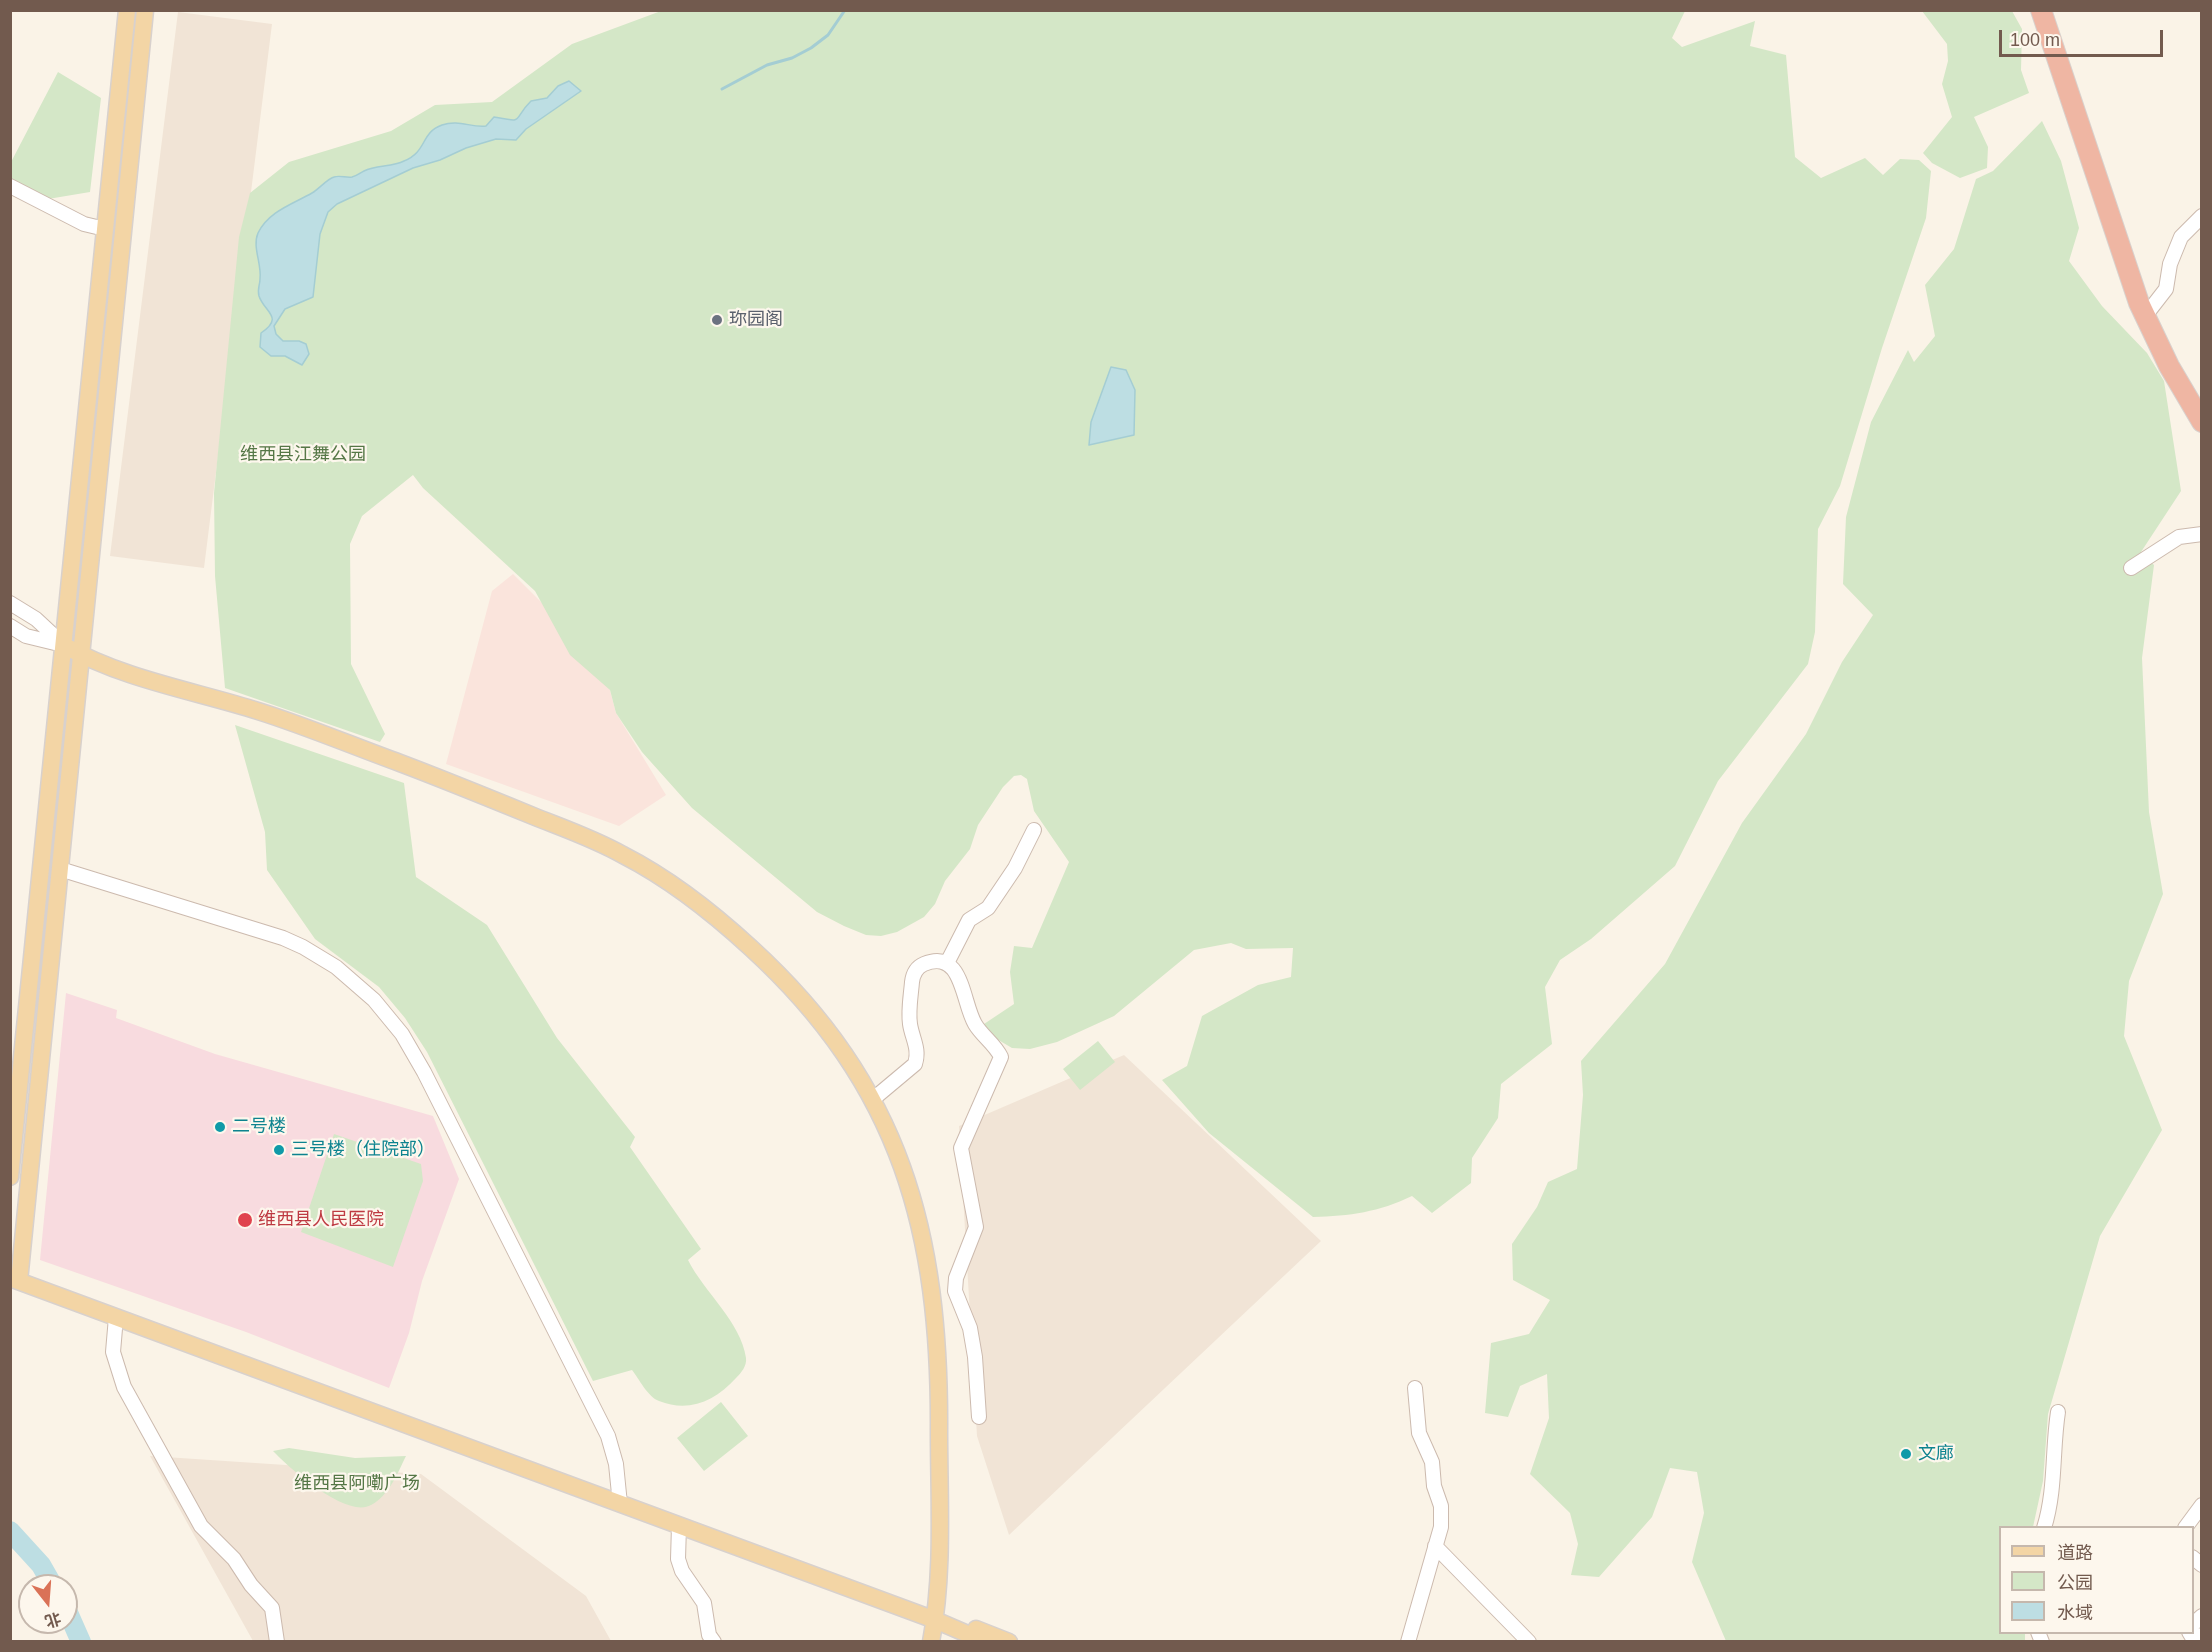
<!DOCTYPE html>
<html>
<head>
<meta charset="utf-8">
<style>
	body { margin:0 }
	#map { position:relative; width:2212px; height:1652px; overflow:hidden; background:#faf3e7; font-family:Arial,"Noto Sans SC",sans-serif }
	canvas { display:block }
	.frame { position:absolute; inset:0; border:12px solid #725a4e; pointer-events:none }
	.legend { position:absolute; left:1999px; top:1526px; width:195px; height:108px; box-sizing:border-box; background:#fdf7ed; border:2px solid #c5b8ad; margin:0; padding:8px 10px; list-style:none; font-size:18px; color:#725a4e }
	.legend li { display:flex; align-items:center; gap:12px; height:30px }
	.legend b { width:30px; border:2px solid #c5b8ad }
	.north { position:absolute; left:18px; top:1574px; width:60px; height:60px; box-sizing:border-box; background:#fdf7ed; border:2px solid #c5b8ad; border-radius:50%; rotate:163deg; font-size:16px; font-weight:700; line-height:24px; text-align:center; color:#725a4e }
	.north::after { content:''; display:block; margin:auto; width:21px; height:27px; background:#da7257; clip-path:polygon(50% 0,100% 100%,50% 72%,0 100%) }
	.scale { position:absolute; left:1999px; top:30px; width:164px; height:27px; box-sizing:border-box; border:3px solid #725a4e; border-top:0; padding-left:8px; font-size:18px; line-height:21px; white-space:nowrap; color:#725a4e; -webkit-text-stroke:4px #fdf7ed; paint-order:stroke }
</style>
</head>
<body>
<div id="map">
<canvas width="2212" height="1652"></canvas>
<div class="frame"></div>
<ul class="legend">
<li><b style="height:8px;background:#f3d5a5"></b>道路</li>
<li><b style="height:16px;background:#d4e7c7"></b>公园</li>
<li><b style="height:16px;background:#bddee3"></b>水域</li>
</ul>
<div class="north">北</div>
<div class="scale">100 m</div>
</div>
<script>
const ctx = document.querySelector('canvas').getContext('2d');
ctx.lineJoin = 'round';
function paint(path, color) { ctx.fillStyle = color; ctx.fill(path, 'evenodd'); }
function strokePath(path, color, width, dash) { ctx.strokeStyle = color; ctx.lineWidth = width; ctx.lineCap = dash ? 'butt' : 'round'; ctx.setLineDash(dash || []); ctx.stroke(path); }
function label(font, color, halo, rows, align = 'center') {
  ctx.font = font + ' Arial,"Noto Sans SC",sans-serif'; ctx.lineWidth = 4.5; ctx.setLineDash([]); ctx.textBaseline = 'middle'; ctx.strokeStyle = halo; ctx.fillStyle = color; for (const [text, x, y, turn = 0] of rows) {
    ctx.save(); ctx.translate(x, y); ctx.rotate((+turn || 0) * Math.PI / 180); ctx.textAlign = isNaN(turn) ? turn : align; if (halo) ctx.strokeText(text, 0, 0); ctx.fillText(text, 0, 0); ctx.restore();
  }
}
const residential = new Path2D(`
	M178 12 272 24 204 568 110 556Z
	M1124 1055 1321 1241 1009 1535 977 1436 959 1126Z
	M150 1456 421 1474 586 1596 611 1641H253Z`);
const commercial = new Path2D(`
	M513 574 603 664 616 713 666 795 619 826 446 764 492 591Z`);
const medical = new Path2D(`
	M66 993 117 1010 116 1018 215 1054 433 1116 459 1179 422 1281 409 1333 389 1388 246 1332 40 1260Z`);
const green = new Path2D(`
	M661 11H1685L1672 38 1682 47 1755 21 1750 46 1786 55 1795 157 1821 178 1865 158 1883 175 1900 159 1919 160 1931 171 1926 218 1882 348 1840 486 1818 529 1815 632 1808 664 1718 781 1675 866 1591 939 1560 960 1545 987 1552 1044 1501 1084 1498 1118 1472 1158 1471 1183 1432 1213 1412 1196C1379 1212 1350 1216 1313 1217L1209 1133 1162 1080 1187 1066 1202 1016 1258 985 1291 977 1293 948 1246 949 1231 943 1194 950 1114 1016 1057 1042 1030 1049 1012 1048 990 1035 984 1024 1014 1004 1010 972 1014 946 1032 948 1069 862 1034 811 1027 779 1021 775 1014 776 1003 787 978 825 970 849 945 881 935 904 924 917 897 932 881 936 866 935 844 926 817 912 692 808 642 752 616 713 610 690 570 655 535 591 423 488 413 475 362 516 350 544 351 664 385 734 380 742 225 688 215 576 214 493 239 237 250 193 289 162 391 131 435 105 492 102 572 44Z
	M1922 11H2012L2022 29 2021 70 2029 93 1974 117 1988 147 1987 168 1960 178 1932 163 1923 153 1952 117 1942 84 1948 61 1947 44Z
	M58 72 101 98 90 192 48 199 11 179 10 164Z
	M2042 121 2061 161 2079 228 2069 261 2102 306 2147 353 2164 381 2181 491 2141 552 2154 565 2142 658 2149 812 2163 894 2129 981 2124 1036 2162 1130 2100 1236 2048 1414 2043 1481 2033 1527 2000 1528V1632L2025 1633V1641H1726L1692 1562 1704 1513 1697 1472 1670 1468 1652 1517 1599 1577 1571 1575 1578 1544 1570 1513 1530 1474 1549 1418 1547 1374 1520 1386 1508 1417 1485 1413 1491 1343 1529 1334 1550 1300 1513 1280 1512 1244 1537 1207 1548 1182 1577 1169 1583 1095 1581 1061 1665 964 1742 823 1806 734 1842 662 1873 615 1843 584 1846 517 1871 422 1908 350 1914 362 1935 336 1925 285 1954 249 1976 179 1993 171Z
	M235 725 404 783 416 877 487 925 557 1038 635 1137 630 1147 701 1249 688 1260C704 1292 741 1322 746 1358 747 1366 741 1373 736 1378 715 1401 689 1413 659 1401 648 1397 639 1379 632 1370L593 1381 427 1052 405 1018 379 987 315 939 267 870 265 832Z
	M1098 1041 1115 1062 1080 1090 1063 1069Z
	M334 1134 421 1164 423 1181 393 1267 301 1232Z
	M721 1402 748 1436 704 1471 677 1438Z
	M289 1448 355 1458 406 1456C398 1472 389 1496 371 1505 347 1519 289 1468 273 1451Z`);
const water = new Path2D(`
	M569 81 581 91 526 129 516 140 496 139 466 148 440 160 413 168 337 204 328 212 320 234 313 297 285 309 274 326 276 334 283 341H299L306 344 309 354 302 365 285 356H271L260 347 261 333C285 317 264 312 259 296 257 289 260 285 260 279 262 264 252 247 258 233 269 211 293 204 312 193 319 189 327 179 334 177 340 175 346 178 352 177 357 176 360 173 364 171 376 165 392 167 404 161 428 151 420 133 442 125 459 119 471 128 486 126L494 117C526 123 511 121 531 101L547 98 558 86Z
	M1111 367 1126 370 1135 390 1134 435 1089 445 1091 422Z`);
const stream = new Path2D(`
	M722 89 767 65 792 58 811 48 828 35 845 10`);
const river = new Path2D(`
	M10 1531 41 1565 53 1586
	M66 1608 81 1642`);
const minor = new Path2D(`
	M10 186 84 224 105 229
	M2145 316 2166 289 2170 264 2181 237 2202 216
	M2131 568 2179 537 2202 534
	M10 603 36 619 65 646
	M10 626 26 636 63 645
	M60 869 283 938 303 947 336 967 374 1000 402 1034 424 1072 608 1436 616 1464 620 1504
	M947 963 969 920 988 908 1015 868 1034 830
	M872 1100 915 1064C920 1049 912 1038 910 1024 908 1010 911 995 912 982 913 974 917 967 924 964 963 948 962 1002 975 1024 982 1036 995 1044 1001 1057L961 1148 976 1227 956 1278 955 1291 970 1328 975 1357 979 1417
	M116 1317 113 1352 124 1387 201 1526 234 1559 251 1585 272 1608 277 1642
	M679 1526 678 1559 682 1571 704 1603 709 1635 714 1642
	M2044 1528C2056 1490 2052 1450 2058 1412
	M2185 1528 2202 1505
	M1435 1546 1529 1642
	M2192 1557 2202 1565
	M2192 1625 2202 1616
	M2038 1632 2042 1642
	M2189 1632 2192 1637 2202 1635
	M1408 1642 1441 1527V1506L1434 1486 1432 1462 1419 1433 1415 1388`);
const major = new Path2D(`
	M65 646C123 679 195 691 258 711 306 726 353 746 400 763 445 780 489 798 533 816 563 828 595 839 623 855 670 879 713 913 751 948 902 1086 940 1233 939 1430 939 1500 944 1573 931 1642
	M10 1177 127 10
	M10 1278 935 1620 986 1642
	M19 1281 145 10
	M976 1629 1009 1642`);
const highway = new Path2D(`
	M2041 10 2139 303 2169 366 2202 422`);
const markers = [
	[717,320,6,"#6b7280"],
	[220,1127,6,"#0f9aa8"],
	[279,1150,6,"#0f9aa8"],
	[245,1220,8,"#e0444e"],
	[1906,1454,6,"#0f9aa8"]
];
const worshipNames = [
	["珎园阁",729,320]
];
const parkNames = [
	["维西县江舞公园",303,455],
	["维西县阿嘞广场",357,1484]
];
const cultureNames = [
	["二号楼",232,1127],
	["三号楼（住院部）",291,1150],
	["文廊",1918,1454]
];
const healthNames = [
	["维西县人民医院",258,1220]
];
paint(residential, '#f1e4d6');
paint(commercial, '#fae4dc');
paint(medical, '#f8dbdf');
paint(green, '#d4e7c7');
paint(water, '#bddee3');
strokePath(water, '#a4cdd3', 1.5);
strokePath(stream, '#a4cdd3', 3);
strokePath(river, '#bddee3', 20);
strokePath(minor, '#ccbaae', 16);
strokePath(major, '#d8d1cd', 19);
strokePath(highway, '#d8d1cd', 22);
strokePath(minor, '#fff', 14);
strokePath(major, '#f3d5a5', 16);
strokePath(highway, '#efb6a3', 20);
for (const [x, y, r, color] of markers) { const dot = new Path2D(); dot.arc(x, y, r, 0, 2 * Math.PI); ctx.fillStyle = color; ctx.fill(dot); strokePath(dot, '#fdf7ed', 2); }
label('18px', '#5b616d', '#fdf7ed', worshipNames, 'left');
label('18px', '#557746', '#fdf7ed', parkNames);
label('18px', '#0d838f', '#fdf7ed', cultureNames, 'left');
label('18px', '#be3a42', '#fdf7ed', healthNames, 'left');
</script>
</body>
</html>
